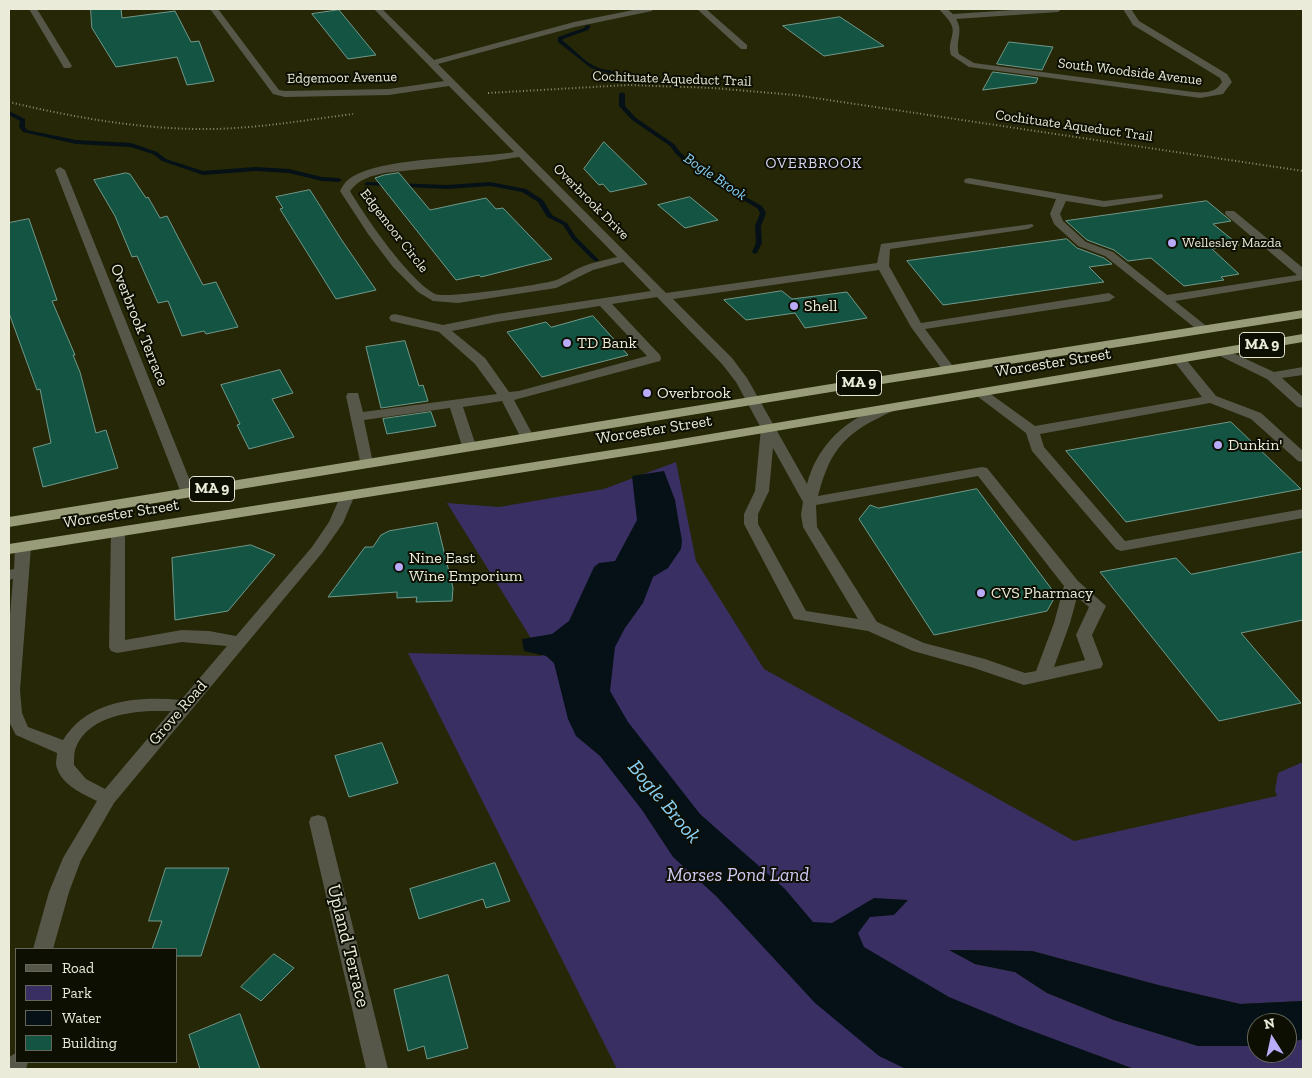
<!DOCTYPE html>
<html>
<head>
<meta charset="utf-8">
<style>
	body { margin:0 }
	#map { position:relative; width:1312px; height:1078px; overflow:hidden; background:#262706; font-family:"Zilla Slab",serif }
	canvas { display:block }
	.frame { position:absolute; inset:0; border:10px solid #eaecd9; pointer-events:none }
	.legend { position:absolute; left:15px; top:948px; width:162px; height:115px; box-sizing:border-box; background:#0e0f03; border:1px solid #666759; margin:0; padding:6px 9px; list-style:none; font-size:15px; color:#eaecd9 }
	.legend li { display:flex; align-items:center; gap:10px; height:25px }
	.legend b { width:25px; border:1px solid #666759 }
	.north { position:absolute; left:1247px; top:1013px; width:50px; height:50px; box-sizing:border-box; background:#0e0f03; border:1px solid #666759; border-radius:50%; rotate:350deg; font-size:14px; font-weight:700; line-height:20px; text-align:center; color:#eaecd9 }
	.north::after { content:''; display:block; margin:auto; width:18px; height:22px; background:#b8abf7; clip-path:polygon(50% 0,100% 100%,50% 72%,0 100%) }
</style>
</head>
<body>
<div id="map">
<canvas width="1312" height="1078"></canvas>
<div class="frame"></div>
<ul class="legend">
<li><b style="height:6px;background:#565748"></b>Road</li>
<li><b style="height:14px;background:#3a2f62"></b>Park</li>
<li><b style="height:14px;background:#051117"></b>Water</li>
<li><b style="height:14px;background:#145443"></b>Building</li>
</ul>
<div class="north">N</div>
</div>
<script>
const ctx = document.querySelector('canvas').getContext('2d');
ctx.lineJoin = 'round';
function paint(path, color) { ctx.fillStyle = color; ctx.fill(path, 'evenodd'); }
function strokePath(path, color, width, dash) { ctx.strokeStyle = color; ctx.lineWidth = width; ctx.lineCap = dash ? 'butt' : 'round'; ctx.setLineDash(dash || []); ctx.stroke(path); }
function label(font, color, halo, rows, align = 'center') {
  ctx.font = font + ' "Zilla Slab",serif'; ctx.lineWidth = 4; ctx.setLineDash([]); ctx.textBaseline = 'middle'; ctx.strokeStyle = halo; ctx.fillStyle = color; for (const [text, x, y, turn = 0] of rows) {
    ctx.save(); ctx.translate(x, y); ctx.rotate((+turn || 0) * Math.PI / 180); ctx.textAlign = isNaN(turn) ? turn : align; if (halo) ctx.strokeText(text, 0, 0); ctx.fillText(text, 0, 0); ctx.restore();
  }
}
const green = new Path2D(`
	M676 462 696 561 764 669 1074 841 1277 796 1275 790 1278 773 1303 762V1001L1240 1004 1158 985 1032 951 950 950 975 964 1015 972 1047 993 1114 1020 1198 1046H1257V1053H1287V1043L1303 1039V1069H1134L1094 1054 948 1069H617L408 653 542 656 447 503 499 507 604 489Z`);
const water = new Path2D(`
	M664 471 675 500 682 541 681 549 668 568 653 577 643 603 625 628 615 647 610 691 628 722 700 814 785 889 813 922 832 923 874 898 908 900 894 915 870 917 858 933 864 947 949 997 1019 1026 1134 1069H906L879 1056 815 1003 716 896 673 857 642 810 600 756 576 736 568 719 554 663 546 656 524 651 522 639 552 634 569 621 594 567 599 563 615 561 637 520 632 476Z
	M949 950 1032 951 1158 985 1240 1004 1303 1001V1039L1287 1043V1023H1257V1046H1198L1114 1020 1047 993 1015 972 975 964Z`);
const stream = new Path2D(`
	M586 25 591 26 588 30 563 39V41C575 50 585 63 599 68 609 71 618 70 625 78V80H621L612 74 591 68 558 42V37L584 28Z
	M622 92 625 94V106L636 118 674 144 680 152 691 162 731 189 762 206 766 213 761 226 762 243 757 253 755 254 752 252 756 243 755 226 760 213 757 208 727 191 687 164 676 154 670 146 632 120 619 106V94Z
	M9 111 25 119V127L27 130 76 140 131 143 157 152 166 159 203 171 255 167 289 169 322 177 339 178 342 180 339 182 322 181 289 173 255 171 203 175 162 161 153 154 130 147 76 144 23 132 19 127 20 121 9 115Z
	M367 182 447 185 490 182 526 189 543 200 552 215 567 223 576 237 599 260 598 261H594L572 239 563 225 547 217 538 202 522 192 490 186 447 189 365 185 364 184Z`);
const building = new Path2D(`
	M91 9H121L122 18 175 11 191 42 199 41 214 81 187 85 177 57 116 67 92 28Z
	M339 10 376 55 348 59 312 14Z
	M840 17 884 46 824 56 783 26Z
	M1009 42 1053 47 1042 70 997 64Z
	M993 72 1038 78 1036 83 983 90Z
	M604 142 647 184 610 192 603 184 599 185 584 169Z
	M126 173 130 174 146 198 148 197 160 218 167 216 203 285 216 282 238 327 206 334 204 331 182 336 168 301 158 303 137 256 132 257 115 216 94 180Z
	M399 173 430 210 486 198 496 209 503 208 552 259 481 277 479 275 456 280 375 178 384 175Z
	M310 190 341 239 376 290 336 299 280 209 283 208 276 197Z
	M690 197 718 220 685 228 658 205Z
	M1207 201 1231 221 1213 224 1239 245 1212 249 1239 274 1221 277 1224 280 1184 286 1151 258 1128 261 1114 250 1087 240 1066 221Z
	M29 219 57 300 52 301 75 355H73L80 372 96 433 106 430 118 468 43 487 33 448 51 443 40 389 37 390 9 313V223Z
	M1067 239 1077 248 1104 258 1112 264 1089 267 1104 282 943 305 907 261Z
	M782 291 792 299 847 292 867 318 805 328 795 313 746 320 724 300Z
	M593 316 628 355 542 377 507 332 546 322 551 327Z
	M405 341 419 386 423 385 428 401 381 408 366 347Z
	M280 370 293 393 272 399 294 437 249 449 237 425 240 424 221 385Z
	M431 412 436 426 387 434 383 419Z
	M1231 422 1301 489 1126 522 1066 451Z
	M977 489 1056 595 1047 611 934 635 859 519 870 505 878 508Z
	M437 523 453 588 452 601 416 602 417 597 397 598V592L328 597 365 547H373L381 535 389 531Z
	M251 545 275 555 228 611 175 620 172 558Z
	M1303 552V620L1241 633 1301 703 1219 721 1100 572 1176 558 1191 574Z
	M382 743 398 783 349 797 335 756Z
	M495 863 510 901 486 908 483 899 419 919 410 889Z
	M166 868H229L201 956H176V949H152L162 921H149Z
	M274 954 294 968 261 1001 241 987Z
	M448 975 468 1048 427 1059 424 1046 408 1051 394 990Z
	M240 1014 260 1069H200L189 1035Z`);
const path = new Path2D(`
	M488 93 628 85 713 88 795 95 1303 171
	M9 102C76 118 144 130 213 129 260 128 306 120 353 114`);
const minor = new Path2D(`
	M29 9H37L72 66 70 68H64Z
	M210 9H218L279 90 285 91 389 89 444 81 374 9H382L434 60 574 22 638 9H653L652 11 575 27 438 64 666 293 877 263 881 244 1032 224 1034 226 1028 229 890 249 889 266 921 323 1109 293 1115 297 1109 301 925 329 955 369 949 373 944 372 911 327 879 270 673 299 732 358 747 378 807 484C816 450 839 425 871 411 878 407 885 403 893 405L895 408 893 411C847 432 831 446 818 496L982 467 987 468 1078 581 1106 606 1092 635 1103 664 1101 668 1024 685 974 668 913 651 868 631 794 619 744 524V514L755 491 761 428 736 382 722 364 657 297 612 304 660 355 661 358 660 361 514 400 534 437 532 440H522L502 401 463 407 476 446 469 450 462 446 450 408 364 420 373 463 366 467 361 466 346 396 348 393H358L363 412 497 394 475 364 439 332 391 321 389 318 391 315 395 314 443 325 497 314 651 291 623 262 593 270 556 288 458 303 433 301 418 292 393 267 368 234 340 191C342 187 345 182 349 179 381 156 472 159 514 152L449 86 389 95 285 97 273 94ZM519 157 617 257C606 260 594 262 584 266 573 270 564 278 553 281 538 285 446 299 435 294 409 280 366 218 350 191 359 179 371 176 384 173L487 162ZM600 306 647 356 519 391 509 392 485 358 452 331 497 322ZM773 448 803 502 801 515 803 527 858 619 806 611 758 524V514L769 491ZM978 476 1064 586 1054 623 1036 671 1025 673 985 659 924 643 877 622 817 527 816 505ZM1077 597 1089 607 1076 635 1085 660 1054 667 1070 623Z
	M697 9H706L747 45V49H741Z
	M939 9H947L953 14 1028 9H1062L1058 12 956 19C964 31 955 41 959 54L974 63 1193 92C1205 93 1216 93 1222 82L1220 78 1133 25 1123 9H1131L1139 21 1227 74 1232 82 1223 94 1200 98 969 67 951 55C947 44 955 35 952 26 949 19 943 14 939 9Z
	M60 167 65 170 195 493 193 496H183L181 493 55 170Z
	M969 178 1104 201 1162 194 1163 196 1162 198 1158 199 1104 207 1066 201 1060 214 1063 221 1086 242 1113 252 1167 295 1297 275 1226 215 1225 213 1226 211H1234L1303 268V280L1175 301 1210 329 1208 332H1200L1105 256 1078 246 1054 224 1050 214 1056 199 965 183 964 181 965 179Z
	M1222 348 1274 372 1303 367V375L1282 378 1303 397V408L1298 407 1267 379 1218 355 1216 352 1218 349Z
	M1179 356 1184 357 1216 396 1261 413 1303 451V462L1298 461 1251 419 1210 403 1040 434 1044 447 1125 541 1303 509V518L1121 551 1116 549 1032 451 1026 433 973 393 980 389 985 390 1035 426 1202 397 1173 360Z
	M347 493 352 494 354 497 343 523 322 553 114 803 81 860 69 892 53 949H33L49 892 63 858 97 801C83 794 62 785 57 768 55 764 57 757 57 753L16 735 9 722V628L13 579 9 580V570L14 569 15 547 18 544H28L31 547 20 690 22 713 28 727 63 740C88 700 137 696 181 700L227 646 182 642 117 653 111 651 109 647 111 532 113 529H123L125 532V640L182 630 209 631 236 636 312 547 329 522 340 497 342 494ZM152 711H171L105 789 86 779 74 765C74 760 74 754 75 750 85 719 124 712 152 711Z
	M318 815 325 817 327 822 388 1069H366L309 822 311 817Z
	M16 1053V1062H28L26 1069H9V1057Z`);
const highway = new Path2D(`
	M1303 310V318L831 392 9 527V517L831 384Z
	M1303 334V342L663 450 9 554V544L663 442Z`);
const markers = [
	[1172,243,5,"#b8abf7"],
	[794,306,5,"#b8abf7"],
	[567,343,5,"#b8abf7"],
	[647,393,5,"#b8abf7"],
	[1218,445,5,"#b8abf7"],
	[399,567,5,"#b8abf7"],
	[981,593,5,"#b8abf7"]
];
const farStreetnames = [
	["South Woodside Avenue",1130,72,7],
	["Edgemoor Avenue",342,78,-1],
	["Cochituate Aqueduct Trail",672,79,2],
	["Cochituate Aqueduct Trail",1074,126,8],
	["Overbrook Drive",591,202,45],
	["Edgemoor Circle",394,231,52]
];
const farPoinames = [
	["Wellesley Mazda",1182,243]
];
const farNeighbourhoodnames = [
	["OVERBROOK",814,164]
];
const farWaternames = [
	["Bogle Brook",715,177,34]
];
const shields = [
	[1262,345,45],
	[859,383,45],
	[212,489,45]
];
const shieldNames = [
	["MA 9",1262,345],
	["MA 9",859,383],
	["MA 9",212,489]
];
const poiNames = [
	["Shell",804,306],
	["TD Bank",577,343],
	["Overbrook",657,393],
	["Dunkin'",1228,445],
	["Nine East",409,558],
	["Wine Emporium",409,576],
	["CVS Pharmacy",991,593]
];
const streetNames = [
	["Overbrook Terrace",139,325,68],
	["Worcester Street",1053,363,-9],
	["Worcester Street",654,430,-9],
	["Worcester Street",121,514,-9],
	["Grove Road",178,713,-49]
];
const nearParknames = [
	["Morses Pond Land",738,876]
];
const nearStreetnames = [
	["Upland Terrace",348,946,76]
];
const nearWaternames = [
	["Bogle Brook",664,802,50]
];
paint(green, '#3a2f62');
paint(water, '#051117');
paint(stream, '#051117');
paint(building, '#145443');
strokePath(building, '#70998b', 1);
strokePath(path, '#8e8f76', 2, [1, 2.5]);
paint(minor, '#565748');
paint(highway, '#999c78');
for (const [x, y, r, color] of markers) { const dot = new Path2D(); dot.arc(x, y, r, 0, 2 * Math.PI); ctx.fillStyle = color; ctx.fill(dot); strokePath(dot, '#0e0f03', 2); }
label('14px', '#eaecd9', '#0e0f03', farStreetnames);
label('14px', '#eaecd9', '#0e0f03', farPoinames, 'left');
ctx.letterSpacing = '1px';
label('15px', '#dad6f3', '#0e0f03', farNeighbourhoodnames);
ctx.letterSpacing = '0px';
label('italic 15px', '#8ad1f5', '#0e0f03', farWaternames);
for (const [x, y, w] of shields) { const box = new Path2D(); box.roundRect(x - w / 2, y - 12.5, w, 25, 4); ctx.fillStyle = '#0e0f03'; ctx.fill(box); strokePath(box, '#eaecd9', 1); }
label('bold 15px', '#eaecd9', null, shieldNames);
label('16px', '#eaecd9', '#0e0f03', poiNames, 'left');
label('16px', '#eaecd9', '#0e0f03', streetNames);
label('italic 19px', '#d0cbf5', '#0e0f03', nearParknames);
label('19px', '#eaecd9', '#0e0f03', nearStreetnames);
label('italic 21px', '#8ad1f5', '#0e0f03', nearWaternames);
</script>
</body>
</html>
